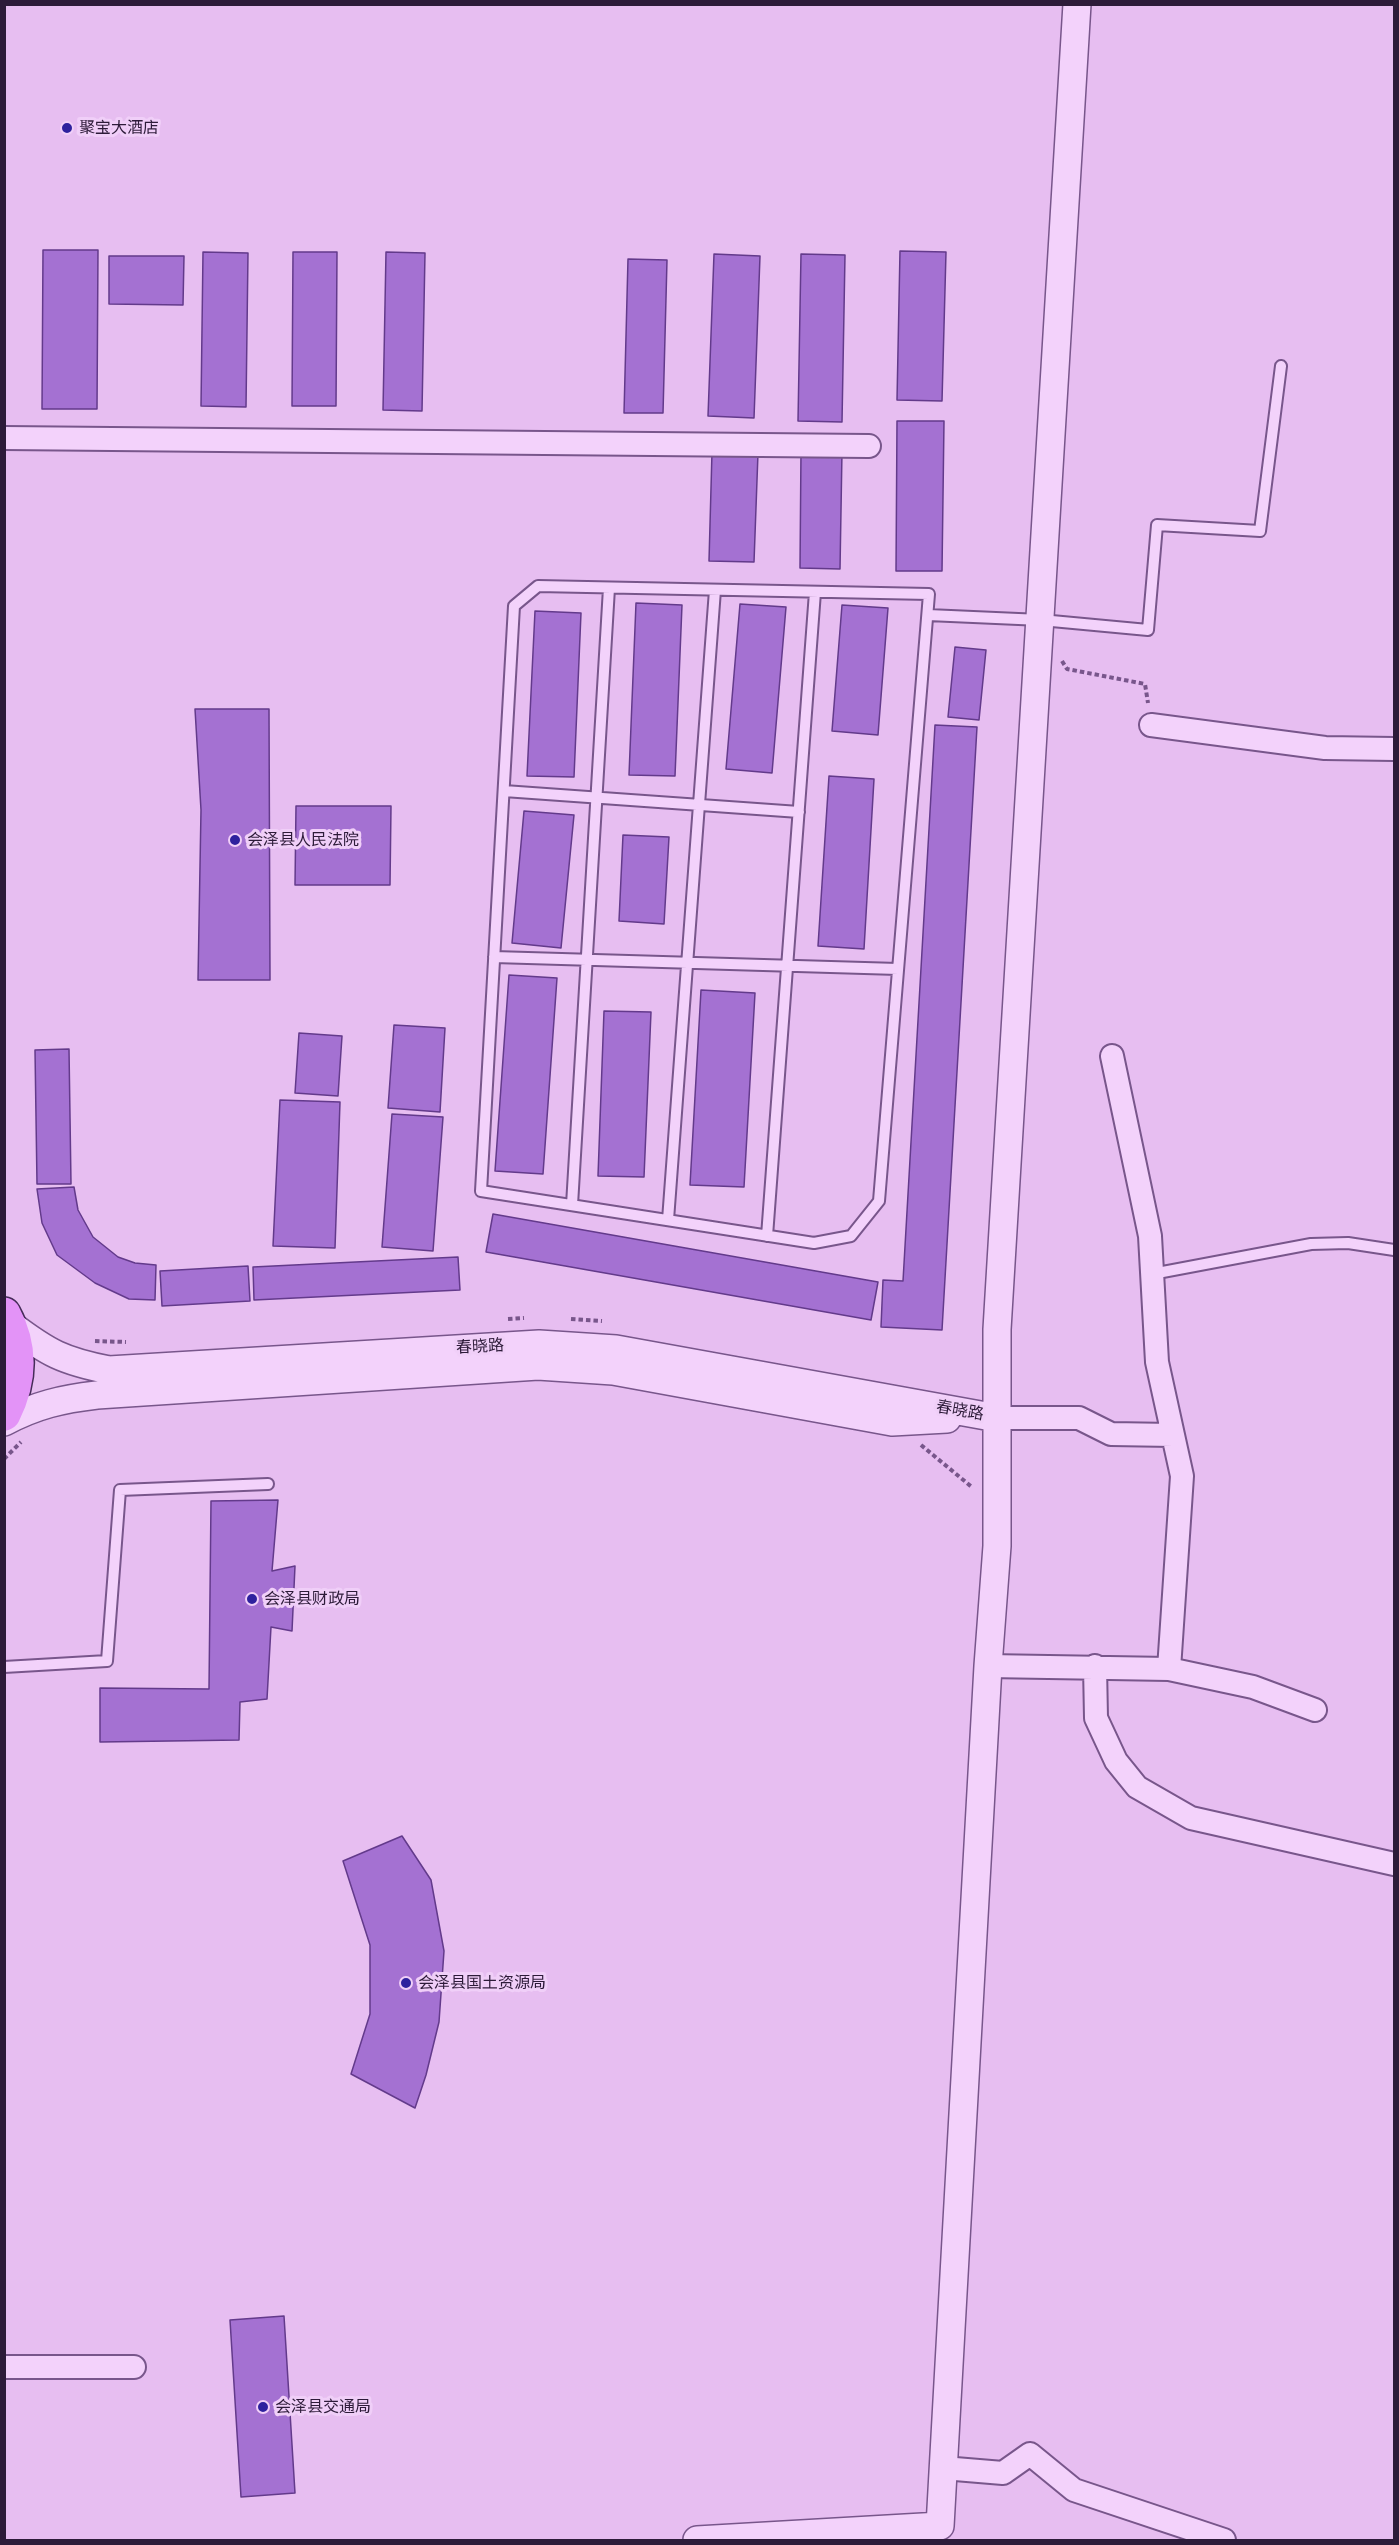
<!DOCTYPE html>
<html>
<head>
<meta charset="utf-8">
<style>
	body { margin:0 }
	#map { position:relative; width:1399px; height:2545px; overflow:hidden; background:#e7bef1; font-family:Merriweather,serif }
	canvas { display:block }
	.frame { position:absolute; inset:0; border:6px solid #2d1b39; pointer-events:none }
</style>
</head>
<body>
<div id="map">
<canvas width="1399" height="2545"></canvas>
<div class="frame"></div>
</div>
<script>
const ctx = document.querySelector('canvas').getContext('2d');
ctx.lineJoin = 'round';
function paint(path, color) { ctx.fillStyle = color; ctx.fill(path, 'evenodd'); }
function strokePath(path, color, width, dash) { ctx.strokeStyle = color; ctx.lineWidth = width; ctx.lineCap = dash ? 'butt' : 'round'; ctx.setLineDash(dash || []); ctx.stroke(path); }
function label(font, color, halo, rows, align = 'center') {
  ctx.font = font + ' Merriweather,"Noto Sans SC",serif'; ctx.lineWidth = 6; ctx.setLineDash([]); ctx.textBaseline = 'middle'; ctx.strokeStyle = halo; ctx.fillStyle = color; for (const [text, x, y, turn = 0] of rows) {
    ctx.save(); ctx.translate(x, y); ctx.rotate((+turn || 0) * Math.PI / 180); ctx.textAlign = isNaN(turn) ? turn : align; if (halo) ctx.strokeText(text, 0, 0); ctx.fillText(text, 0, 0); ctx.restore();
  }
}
const building = new Path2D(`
	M43 250H98L97 409H42Z
	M900 251 946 252 942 401 897 400Z
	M203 252 248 253 246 407 201 406Z
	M293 252H337L336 406H292Z
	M386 252 425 253 422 411 383 410Z
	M714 254 760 256 754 418 708 416Z
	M801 254 845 255 842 422 798 421Z
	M109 256H184L183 305 109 304Z
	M628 259 667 260 663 413H624Z
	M897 421H944L942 571H896Z
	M801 451H842L840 569 800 568Z
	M712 452 758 453 754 562 709 561Z
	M636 603 682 605 675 776 629 775Z
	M740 604 786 607 772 773 726 769Z
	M842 605 888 608 878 735 832 731Z
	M535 611 581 613 574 777 527 776Z
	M955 647 986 650 979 720 948 717Z
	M195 709H269L270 980H198L201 810Z
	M935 725 977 727 942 1330 881 1327 883 1280 903 1281Z
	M829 776 874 779 864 949 818 946Z
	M296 806H391L390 885H295Z
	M524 811 574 815 561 948 512 943Z
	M623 835 669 837 664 924 619 921Z
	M509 975 557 978 543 1174 495 1171Z
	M701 990 755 993 744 1187 690 1185Z
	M604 1011 651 1012 644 1177 598 1176Z
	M394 1025 445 1028 440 1112 388 1108Z
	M299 1033 342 1036 338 1096 295 1093Z
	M69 1049 71 1184H37L35 1050Z
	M280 1100 340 1102 335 1248 273 1246Z
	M392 1114 443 1117 433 1251 382 1247Z
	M74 1187 78 1210 93 1237 118 1257 135 1263 156 1265 155 1300 129 1299 95 1283 57 1255 42 1223 37 1189Z
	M493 1214 878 1282 871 1320 486 1252Z
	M458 1257 460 1290 254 1300 253 1267Z
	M248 1266 250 1301 162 1306 160 1271Z
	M278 1500 272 1571 295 1566 292 1631 271 1627 267 1699 240 1702 239 1740 100 1742V1688L209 1689 211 1501Z
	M402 1836 431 1880 444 1951 439 2022 426 2075 415 2108 351 2074 370 2014V1945L343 1861Z
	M284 2316 295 2493 241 2497 230 2320Z`);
const path = new Path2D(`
	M1062 661 1067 669 1145 684 1148 703
	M508 1319 524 1318
	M571 1319 602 1321
	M95 1341 126 1342
	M921 1445 973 1488
	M4 1459 21 1442`);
const service = new Path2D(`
	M538 586 929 594 879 1201 851 1236 814 1243 481 1191 514 606Z
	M928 615 1041 620 1148 630 1157 525 1260 531 1281 366
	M504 791 799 812
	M494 957 898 969
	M572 1205 609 588
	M668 1220 715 590
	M767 1236 815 592
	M1152 1274 1311 1244 1348 1243 1394 1250
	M4 1667 107 1661 120 1490 268 1484`);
const minor = new Path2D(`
	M4 438 869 446
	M1151 725 1325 748 1394 749
	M1112 1056 1150 1236 1157 1362 1182 1476 1169 1669
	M997 1418H1079L1111 1434 1173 1435
	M988 1666 1169 1669 1253 1687 1315 1710
	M1095 1666 1096 1718 1116 1761 1137 1787 1191 1818 1394 1864
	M4 2367H134
	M943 2468 1003 2473 1030 2454 1074 2490 1224 2540`);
const tertiary = new Path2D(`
	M11 1325C48 1353 63 1361 109 1370L539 1344 616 1349 997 1418
	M4 1422C36 1405 62 1399 97 1395L538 1366 613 1371 892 1422 947 1419
	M697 2540 940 2526 988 1666 997 1546V1329L1077 4`);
const primary = new Path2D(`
	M4 1314C22 1347 21 1380 4 1414`);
const markers = [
	[67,128,6,"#2e219e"],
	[235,840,6,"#2e219e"],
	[252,1599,6,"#2e219e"],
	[406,1983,6,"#2e219e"],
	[263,2407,6,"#2e219e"]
];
const poiNames = [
	["聚宝大酒店",79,128],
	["会泽县人民法院",247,840],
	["会泽县财政局",264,1599],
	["会泽县国土资源局",418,1983],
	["会泽县交通局",275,2407]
];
const streetNames = [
	["春晓路",480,1347,-3],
	["春晓路",960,1411,10]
];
paint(building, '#a471d2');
strokePath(building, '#633a8b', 1.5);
strokePath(service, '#78568b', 14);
strokePath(minor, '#78568b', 26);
strokePath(tertiary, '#78568b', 30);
strokePath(primary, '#452b58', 36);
strokePath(path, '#78568b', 4, [4.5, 3]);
strokePath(service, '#f3d2fb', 10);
strokePath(minor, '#f3d2fb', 22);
strokePath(tertiary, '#f3d2fb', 27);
strokePath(primary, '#e393f7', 33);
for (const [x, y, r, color] of markers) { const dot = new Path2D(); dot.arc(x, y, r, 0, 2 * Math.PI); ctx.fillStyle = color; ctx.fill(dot); strokePath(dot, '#f0cff8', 2); }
label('16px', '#2d1b39', '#f0cff8', poiNames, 'left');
label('16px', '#2d1b39', '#f0cff8', streetNames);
</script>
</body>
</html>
